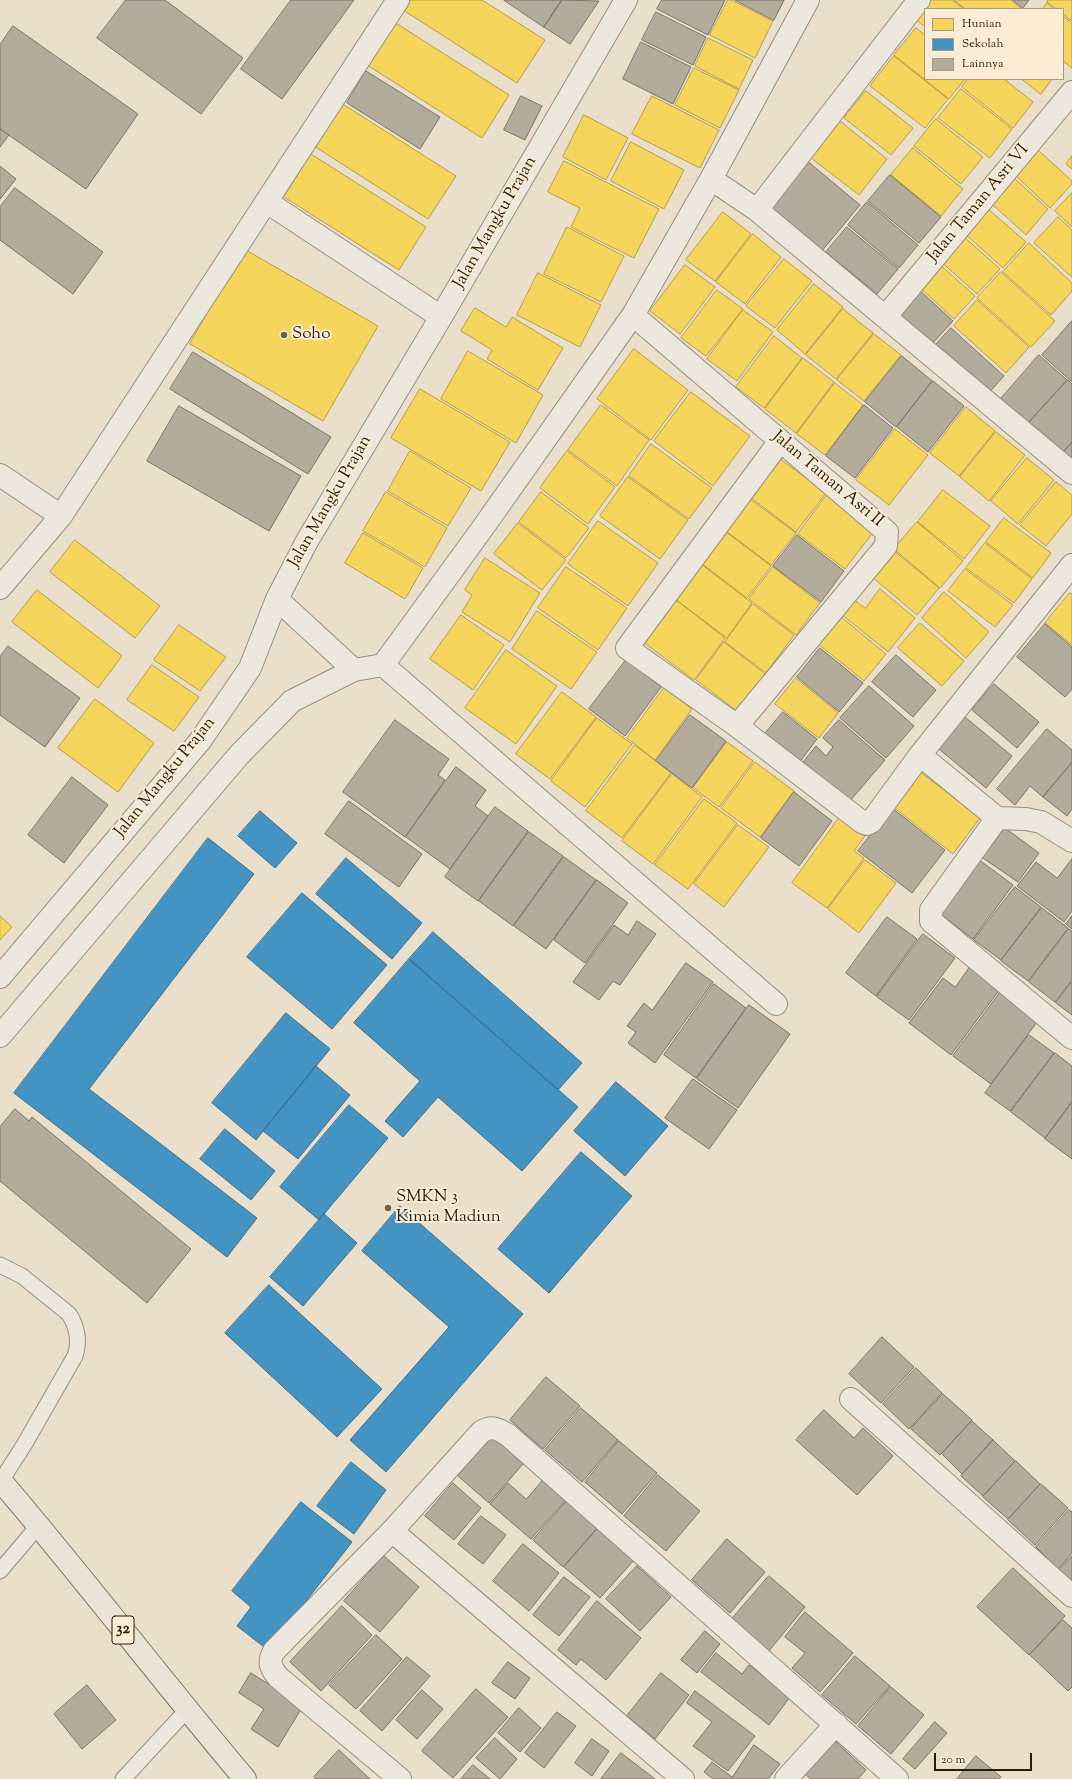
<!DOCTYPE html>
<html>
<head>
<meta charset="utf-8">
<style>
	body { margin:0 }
	#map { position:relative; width:1072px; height:1779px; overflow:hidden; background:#eadfca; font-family:"Sorts Mill Goudy",serif }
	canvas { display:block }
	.legend { position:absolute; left:924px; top:8px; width:140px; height:72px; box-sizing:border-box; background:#faedd4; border:1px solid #a79984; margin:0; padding:5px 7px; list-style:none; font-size:12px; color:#2b1a0b }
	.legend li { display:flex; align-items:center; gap:8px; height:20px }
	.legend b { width:20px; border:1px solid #a79984 }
	.scale { position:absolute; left:934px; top:1753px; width:98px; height:18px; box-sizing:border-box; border:2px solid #2b1a0b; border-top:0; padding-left:5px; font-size:12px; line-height:14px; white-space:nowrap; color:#2b1a0b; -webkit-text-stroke:3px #faedd4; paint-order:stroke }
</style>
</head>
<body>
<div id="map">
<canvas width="1072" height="1779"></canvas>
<ul class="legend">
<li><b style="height:11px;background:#f6d55c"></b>Hunian</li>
<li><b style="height:11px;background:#4393c3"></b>Sekolah</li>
<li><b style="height:11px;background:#b3ab9c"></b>Lainnya</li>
</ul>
<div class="scale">20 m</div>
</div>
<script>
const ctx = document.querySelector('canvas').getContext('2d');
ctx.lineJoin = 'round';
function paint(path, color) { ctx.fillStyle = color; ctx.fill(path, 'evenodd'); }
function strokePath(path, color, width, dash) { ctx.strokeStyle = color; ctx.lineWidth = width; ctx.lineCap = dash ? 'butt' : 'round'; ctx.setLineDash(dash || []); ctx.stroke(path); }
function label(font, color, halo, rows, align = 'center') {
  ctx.font = font + ' "Sorts Mill Goudy",serif'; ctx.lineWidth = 4; ctx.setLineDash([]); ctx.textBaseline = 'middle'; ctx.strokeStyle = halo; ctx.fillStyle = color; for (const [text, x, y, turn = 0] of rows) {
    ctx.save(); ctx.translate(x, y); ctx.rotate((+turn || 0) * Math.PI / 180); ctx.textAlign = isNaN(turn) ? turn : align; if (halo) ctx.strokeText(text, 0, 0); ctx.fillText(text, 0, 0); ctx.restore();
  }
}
const homes = new Path2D(`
	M409 0H482L545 40 517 83 403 10Z
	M728 0H731L773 21 755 58 710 35Z
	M931 0H952L964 9H925V27L916 19Z
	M954 0H1011L1022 9H966Z
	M1048 0H1072V21L1063 14V9H1056L1047 2Z
	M1047 3 1054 9H1043Z
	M1063 16 1072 23V68L1063 61Z
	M394 22 509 95 482 138 367 65Z
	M916 28 925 35V79H965L949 99 894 55Z
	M708 38 753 60 739 89 695 66Z
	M894 56 948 99 925 128 870 86Z
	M694 68 739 90 720 128 675 105Z
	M968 79H1004L1033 102 1013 128 962 87Z
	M1022 79H1052L1041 94Z
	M961 89 1012 129 990 158 938 118Z
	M866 91 913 128 891 155 844 118Z
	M652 96 719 130 700 168 632 134Z
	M341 103 456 176 428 219 314 146Z
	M584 115 628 138 606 180 563 157Z
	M936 119 983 157 961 184 914 146Z
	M840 121 887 159 859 195 811 158Z
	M631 142 684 170 664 209 611 181Z
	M913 148 963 189 941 216 891 175Z
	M1038 150 1072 181V184L1050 208 1015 175Z
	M311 154 426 227 399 270 284 197Z
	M1072 156V169L1066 164Z
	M564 161 659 209 634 258 571 227 580 208 548 192Z
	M1014 178 1048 209 1026 235 991 203Z
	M1072 193V227L1055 211Z
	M987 208 1026 242 1003 268 964 233Z
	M723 212 751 234 715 281 686 260Z
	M1058 217 1072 230V277L1034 243Z
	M567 227 624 256 601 302 544 274Z
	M753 234 781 257 745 304 716 282Z
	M963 236 1000 269 977 294 940 261Z
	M1029 243 1072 283V291L1051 315 1003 272Z
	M244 249 378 326 323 421 190 344Z
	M784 259 812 281 775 328 746 306Z
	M938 263 975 296 954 319 918 286Z
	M685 265 715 287 680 334 650 311Z
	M1001 272 1055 321 1031 347 977 298Z
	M538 273 601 305 580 347 517 315Z
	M814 284 843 307 805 354 777 330Z
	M717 290 743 309 706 356 681 338Z
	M977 300 1029 347 1006 373 954 326Z
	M475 308 506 327 512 317 563 348 538 390 487 359 492 350 461 331Z
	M843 309 873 333 836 379 806 355Z
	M743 310 773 332 737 381 707 359Z
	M874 334 901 355 864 401 837 380Z
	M774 336 802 358 764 408 736 387Z
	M634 349 688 390 651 440 597 399Z
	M468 351 543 395 516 443 441 399Z
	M803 358 834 382 796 433 765 409Z
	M835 383 863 405 825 455 797 434Z
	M420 389 510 442 481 491 391 438Z
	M691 392 750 436 713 486 654 441Z
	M601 405 649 440 617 486 568 450Z
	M966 407 995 431 959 476 930 453Z
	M895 429 928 455 889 505 856 480Z
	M996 432 1025 455 989 501 960 477Z
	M651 444 712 488 689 519 629 476Z
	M410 451 471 488 448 526 388 491Z
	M567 451 615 487 588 524 540 488Z
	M775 455 826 493 796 532 746 494Z
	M1027 458 1054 480 1018 524 991 501Z
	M628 477 688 520 660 559 600 516Z
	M1056 482 1072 495V514L1046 546 1020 525Z
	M943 490 990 526 964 559 918 522Z
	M386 492 447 528 425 567 363 531Z
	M541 492 589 528 566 558 519 522Z
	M827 495 874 531 845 569 798 534Z
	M746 496 796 533 771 565 722 528Z
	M1004 518 1051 553 1033 578 986 542Z
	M598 521 658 563 628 606 568 564Z
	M917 522 963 561 940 588 894 549Z
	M518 523 566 560 542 590 494 554Z
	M721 528 771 566 747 598 697 560Z
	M363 533 423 568 405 599 345 563Z
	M75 540 160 606 135 638 50 572Z
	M985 543 1032 579 1014 603 966 568Z
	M893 550 939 588 917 615 871 576Z
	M485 558 540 593 510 642 462 612 472 595 465 590Z
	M697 561 752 603 727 638 671 596Z
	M566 567 627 608 598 650 538 608Z
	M773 567 820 603 796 635 749 599Z
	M965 569 1013 605 995 627 948 591Z
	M880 589 915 618 888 652 841 614 853 599 865 608Z
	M37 590 122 656 98 688 12 622Z
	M944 592 989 632 966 658 922 618Z
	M1070 593 1072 594V645L1045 623Z
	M671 596 725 638 694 680 639 639Z
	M753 604 794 635 766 673 725 642Z
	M537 611 597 652 571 689 512 649Z
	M461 615 504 645 473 690 430 659Z
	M840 616 886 654 864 681 817 643Z
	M920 623 964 661 942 686 898 648Z
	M179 625 226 657 200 691 154 660Z
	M724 642 765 674 737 711 696 680Z
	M506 650 557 686 516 744 465 708Z
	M152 665 199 697 174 731 127 700Z
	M796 678 838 713 819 738 775 704Z
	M664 688 692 709 655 760 627 738Z
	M562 692 596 717 550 779 516 754Z
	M95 699 154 743 118 792 58 748Z
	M597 718 632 744 585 807 551 781Z
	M727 742 753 761 719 807 693 788Z
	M635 745 671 773 622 838 586 811Z
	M755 762 794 791 760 837 721 808Z
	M919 771 980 818 953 854 892 806Z
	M672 774 702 797 653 864 622 841Z
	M704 799 737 823 688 889 655 865Z
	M842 814 867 833 854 851 864 858 827 908 792 883Z
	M738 825 769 847 724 907 694 884Z
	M865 860 896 883 859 933 828 909Z
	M0 916 12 927 0 940Z`);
const schools = new Path2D(`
	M260 811 297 843 275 868 238 836Z
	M208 838 254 874 89 1089 257 1218 227 1257 14 1093Z
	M346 858 422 923 392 959 316 894Z
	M302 893 387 965 332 1029 247 957Z
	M433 932 582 1063 558 1090 409 959Z
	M409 959 578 1107 522 1171 438 1097 403 1137 385 1121 420 1081 354 1023Z
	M286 1013 330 1049 256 1140 212 1103Z
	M316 1066 350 1095 298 1159 263 1131Z
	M616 1082 668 1126 625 1176 574 1131Z
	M349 1105 388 1138 319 1220 280 1187Z
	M225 1129 275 1171 251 1200 200 1159Z
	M581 1152 632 1196 549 1293 498 1249Z
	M400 1206 523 1314 386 1472 350 1440 449 1327 362 1251Z
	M324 1214 357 1243 303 1306 270 1277Z
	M269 1285 382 1389 337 1437 225 1333Z
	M351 1462 386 1490 354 1534 317 1506Z
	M301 1502 352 1542 268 1650 237 1626 251 1607 232 1591Z`);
const building = new Path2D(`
	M126 0H165L243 58 201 114 97 38Z
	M291 0H354L282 99 241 69Z
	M504 0H562L544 27Z
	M562 0 599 1 570 44 544 27Z
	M662 0H725L708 35 657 9Z
	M735 0H784L774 20Z
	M1013 0H1029L1023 8Z
	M656 12 706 37 693 65 642 40Z
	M13 26 138 114 86 189 0 129V45Z
	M641 42 691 67 673 104 623 79Z
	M366 71 440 117 420 149 347 103Z
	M521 96 542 106 525 140 504 130Z
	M0 129 9 135 0 147Z
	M806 160 860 205 821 252 767 208Z
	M0 166 16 179 0 199Z
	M890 175 941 217 919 243 868 201Z
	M15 188 103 252 73 294 0 240V207Z
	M867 202 918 245 899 268 848 225Z
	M847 227 898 269 877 294 826 252Z
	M917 288 953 321 930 346 894 313Z
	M1072 321V382L1042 355Z
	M951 328 1004 376 985 397 932 349Z
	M193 352 331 437 308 474 170 389Z
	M1039 355 1067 380 1026 425 999 401Z
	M902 356 932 381 896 427 865 402Z
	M1068 380 1072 384V442L1059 456 1026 426Z
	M933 381 964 406 928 452 897 427Z
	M864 405 893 428 855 478 826 456Z
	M179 406 301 476 269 531 147 461Z
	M1072 443V465L1061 455Z
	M797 535 844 571 821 602 773 566Z
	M1045 624 1072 647V689L1065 697 1017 657Z
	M8 646 80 698 45 747 0 715V657Z
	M820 648 863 683 839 712 797 677Z
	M896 655 936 690 913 717 872 682Z
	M626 660 661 687 625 736 589 709Z
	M994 684 1039 722 1017 748 972 710Z
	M869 686 914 726 886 758 840 718Z
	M783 712 817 739 799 763 764 735Z
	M690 715 726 741 692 788 656 761Z
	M965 717 1012 756 986 788 939 749Z
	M395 720 449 759 438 775 445 780 405 837 343 792Z
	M839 720 885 760 849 802 803 762 816 746 826 756 833 747 823 738Z
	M1047 729 1072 750V762L1043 797 1030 786 1015 805 997 789Z
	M1072 763V809L1067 816 1043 797Z
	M456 767 486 790 475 806 488 816 450 869 406 837Z
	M72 777 108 805 64 863 28 835Z
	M794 792 832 821 799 866 761 838Z
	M349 801 422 854 399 887 325 834Z
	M495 807 528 831 478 901 445 877Z
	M892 808 945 850 912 893 858 851Z
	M1005 828 1039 853 1018 882 983 858Z
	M529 832 563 856 513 926 479 901Z
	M564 857 596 880 546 949 514 926Z
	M978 859 1013 885 973 939 938 912Z
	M1072 859V911L1064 922 1017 886 1036 862 1057 878Z
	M597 880 628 903 585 963 554 940Z
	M1015 887 1041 907 1001 960 974 940Z
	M1042 908 1068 928 1028 981 1001 961Z
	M1072 916V929L1066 924Z
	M887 917 917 939 876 996 846 973Z
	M637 921 656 934 620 985 613 981 599 1000 573 982 614 925 628 935Z
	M1069 929 1072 931V980L1055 1002 1029 982Z
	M923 934 955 958 909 1020 877 997Z
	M686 963 713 982 655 1063 628 1043 636 1032 627 1026 644 1003 652 1010Z
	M970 967 1000 989 951 1055 909 1023 943 978 955 987Z
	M1072 982V1015L1056 1003Z
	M714 984 746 1008 696 1078 664 1055Z
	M1002 990 1040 1018 991 1084 953 1056Z
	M749 1005 790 1034 738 1108 697 1079Z
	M1029 1035 1054 1053 1010 1111 985 1093Z
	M1055 1053 1072 1066V1101L1045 1138 1011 1112Z
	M693 1079 737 1110 709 1149 665 1118Z
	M1072 1103V1159L1045 1139Z
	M15 1109 29 1121 32 1117 191 1249 147 1303 0 1181V1127Z
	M882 1337 914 1367 881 1403 849 1374Z
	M916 1368 942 1393 909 1429 883 1404Z
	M546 1377 580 1406 543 1449 510 1420Z
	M943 1394 972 1420 940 1455 911 1429Z
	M581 1408 618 1440 582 1482 545 1450Z
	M824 1410 854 1438 863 1428 893 1456 857 1495 796 1440Z
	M972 1421 993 1440 962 1474 942 1454Z
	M493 1436 523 1464 489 1503 458 1476Z
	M993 1440 1015 1461 983 1496 961 1476Z
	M619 1441 657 1473 622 1514 585 1482Z
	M1016 1461 1040 1484 1008 1519 983 1497Z
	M658 1475 700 1511 666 1551 624 1516Z
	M545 1478 568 1498 531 1539 490 1504 508 1483 526 1499Z
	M453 1483 481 1508 454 1540 425 1516Z
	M1041 1484 1068 1508 1035 1545 1008 1520Z
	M569 1499 599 1526 563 1567 533 1540Z
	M1069 1510 1072 1512V1553L1058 1569 1036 1547Z
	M481 1516 506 1535 483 1564 458 1544Z
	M600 1526 636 1558 600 1598 564 1567Z
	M727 1539 765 1572 730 1613 692 1580Z
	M523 1544 559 1573 529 1611 493 1581Z
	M384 1556 419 1587 380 1632 344 1601Z
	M1072 1556V1582L1059 1570Z
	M637 1566 671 1597 640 1631 606 1599Z
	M1013 1568 1065 1616 1029 1655 977 1607Z
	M769 1576 805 1607 768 1652 731 1620Z
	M564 1577 590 1597 559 1636 533 1615Z
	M597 1601 641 1638 606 1680 581 1659 576 1665 558 1650Z
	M342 1606 372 1635 321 1691 290 1662Z
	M805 1612 853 1653 820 1692 792 1668 805 1653 785 1637Z
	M1063 1620 1072 1628V1687L1068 1691 1030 1655Z
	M705 1631 720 1644 697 1673 681 1660Z
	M376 1635 402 1659 356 1709 329 1685Z
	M716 1653 742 1674 749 1665 790 1697 769 1725 701 1672Z
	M855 1656 890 1686 856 1724 822 1695Z
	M407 1657 430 1676 382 1731 360 1711Z
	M508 1662 530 1678 515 1699 492 1683Z
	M251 1673 303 1706 278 1747 251 1729 264 1709 239 1693Z
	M661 1673 689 1695 655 1739 627 1716Z
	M87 1685 116 1720 82 1749 54 1714Z
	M891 1687 924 1715 891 1754 858 1726Z
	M476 1689 508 1717 453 1778 422 1751Z
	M422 1690 443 1709 417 1739 396 1720Z
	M695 1691 755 1736 728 1771 693 1746 712 1722 687 1703Z
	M519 1708 541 1728 520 1752 498 1733Z
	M557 1712 576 1726 544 1768 525 1753Z
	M935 1722 947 1733 915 1769 903 1759Z
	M495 1738 517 1759 500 1779 476 1758Z
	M592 1739 609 1751 592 1776 575 1763Z
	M835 1741 866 1770 858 1779H811L805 1774Z
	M754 1745 780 1764 768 1779H713L704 1772 712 1762 732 1777Z
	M339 1750 370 1779H316L314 1777Z
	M621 1753 655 1779H601Z
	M976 1756 1001 1777 999 1779H957Z
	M473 1765 490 1779H461Z`);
const service = new Path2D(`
	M0 1265 22 1276 69 1314C77 1326 80 1342 75 1356L24 1445 1 1481
	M0 1571 39 1525
	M123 1779 187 1710`);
const minor = new Path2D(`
	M711 179 757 210 1072 473
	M267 202 441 317
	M757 210 919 0
	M633 315 887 532 886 546 737 726
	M886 316 1072 92
	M780 441 627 648 737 726 862 822 867 824 871 822 920 755 1072 565
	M0 475 61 516
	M0 588 61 516 398 0
	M277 599 354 670
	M383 665 776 1004
	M920 755 997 818 1026 819 1041 822 1072 841
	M997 818 931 910V921L1072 1038
	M0 977 200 741 250 668 277 599 307 541 441 317 626 0
	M0 1036 239 755 292 701 354 670 383 665 482 529 633 315 711 179 808 0
	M851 1399 1072 1596
	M392 1531 481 1432C492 1425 498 1429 508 1435L897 1779
	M400 1779 278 1677C270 1667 268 1662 274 1651L392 1531 683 1779
	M786 1779 836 1724`);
const trunk = new Path2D(`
	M0 1480C84 1578 162 1681 245 1779`);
const markers = [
	[284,335,4,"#6e5f4e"],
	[388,1208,4,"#6e5f4e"]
];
const shields = [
	[123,1630,22]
];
const shieldNames = [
	["32",123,1630]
];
const streetNames = [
	["Jalan Taman Asri VI",979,204,-50],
	["Jalan Mangku Prajan",496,223,-60],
	["Jalan Taman Asri II",827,480,40],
	["Jalan Mangku Prajan",331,502,-60],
	["Jalan Mangku Prajan",166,778,-51]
];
const poiNames = [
	["Soho",292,335],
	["SMKN 3",396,1198],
	["Kimia Madiun",396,1218]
];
paint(homes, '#f6d55c');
strokePath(homes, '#b99d44', 1);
paint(schools, '#4393c3');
strokePath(schools, '#3c6f8c', 1);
paint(building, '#b3ab9c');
strokePath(building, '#7b7366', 1);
strokePath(service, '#968e80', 17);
strokePath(minor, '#968e80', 24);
strokePath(trunk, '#7b7366', 24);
strokePath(service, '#ede8dd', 15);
strokePath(minor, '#ede8dd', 22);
strokePath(trunk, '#eae3d8', 22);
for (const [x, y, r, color] of markers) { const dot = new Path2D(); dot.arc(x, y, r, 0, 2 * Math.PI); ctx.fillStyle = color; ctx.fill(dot); strokePath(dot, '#faedd4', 1.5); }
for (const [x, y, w] of shields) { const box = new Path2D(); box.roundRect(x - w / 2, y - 14, w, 28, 3); ctx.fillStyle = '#faedd4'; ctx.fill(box); strokePath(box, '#2b1a0b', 1); }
label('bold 16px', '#2b1a0b', null, shieldNames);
label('17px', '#2b1a0b', '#faedd4', streetNames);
label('17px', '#2b1a0b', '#faedd4', poiNames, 'left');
</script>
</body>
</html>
